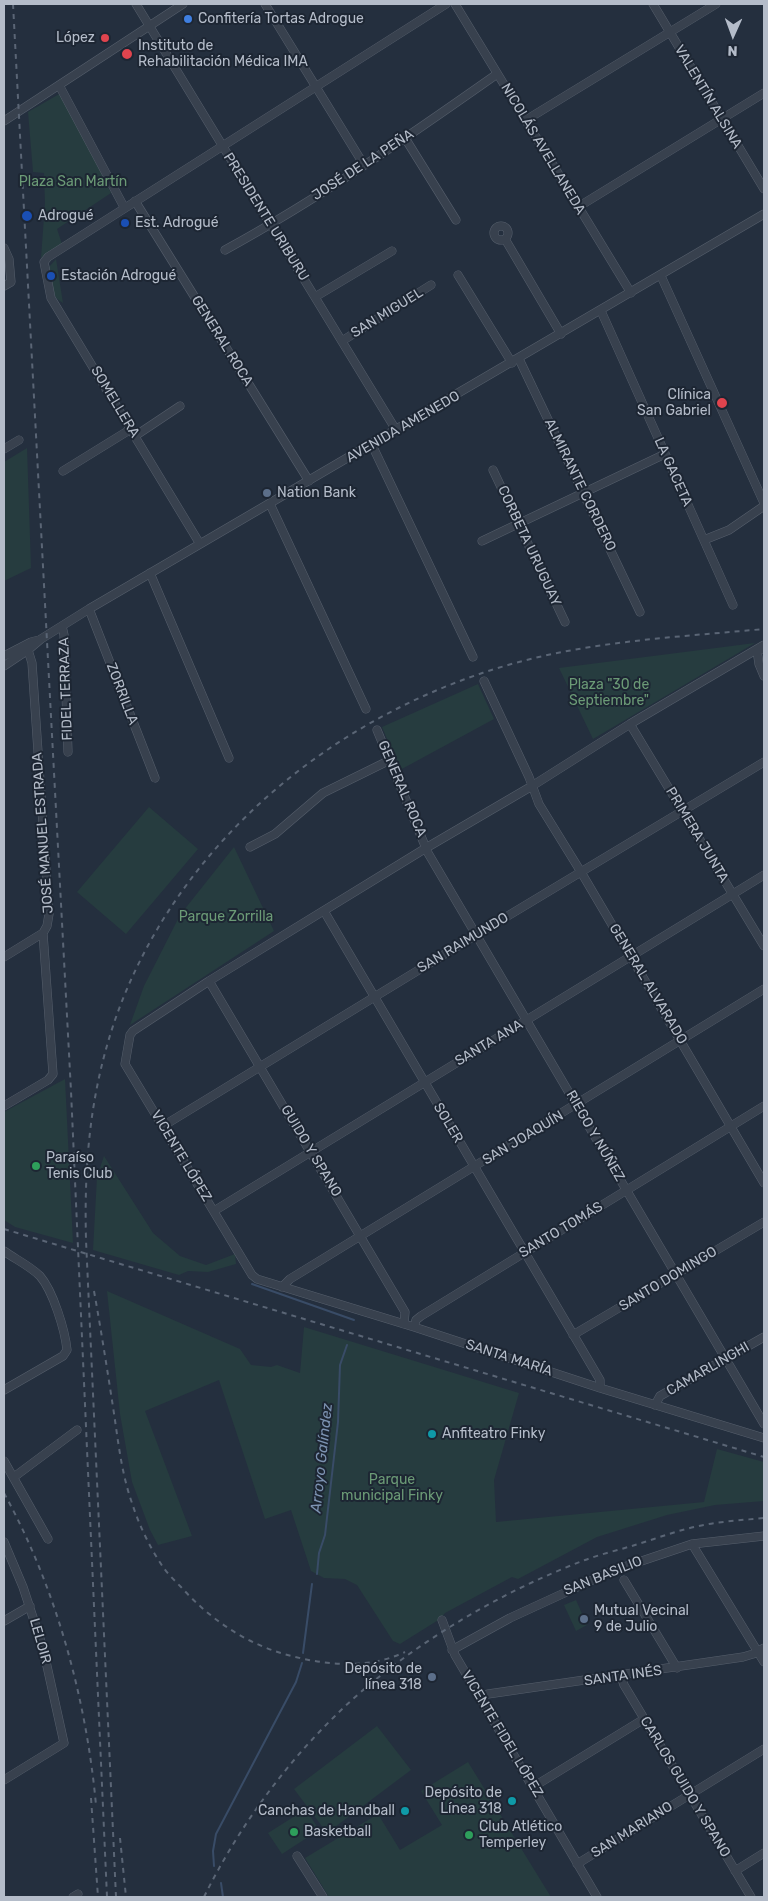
<!DOCTYPE html>
<html>
<head>
<meta charset="utf-8">
<style>
	body { margin:0 }
	#map { position:relative; width:768px; height:1901px; overflow:hidden; background:#242f3e; font-family:Rubik,sans-serif }
	canvas { display:block }
	.frame { position:absolute; inset:0; border:5px solid #b4bcc9; pointer-events:none }
	.north { position:absolute; left:708px; top:10px; width:50px; height:50px; -webkit-text-stroke:4px #1d2633; paint-order:stroke; rotate:182deg; font-size:14px; font-weight:700; line-height:20px; text-align:center; color:#b4bcc9 }
	.north::after { content:''; display:block; margin:auto; width:18px; height:22px; background:#b4bcc9; clip-path:polygon(50% 0,100% 100%,50% 72%,0 100%) }
</style>
</head>
<body>
<div id="map">
<canvas width="768" height="1901"></canvas>
<div class="frame"></div>
<div class="north">N</div>
</div>
<script>
const ctx = document.querySelector('canvas').getContext('2d');
ctx.lineJoin = 'round';
function paint(path, color) { ctx.fillStyle = color; ctx.fill(path, 'evenodd'); }
function strokePath(path, color, width, dash) { ctx.strokeStyle = color; ctx.lineWidth = width; ctx.lineCap = dash ? 'butt' : 'round'; ctx.setLineDash(dash || []); ctx.stroke(path); }
function label(font, color, halo, rows, align = 'center') {
  ctx.font = font + ' Rubik,sans-serif'; ctx.lineWidth = 4; ctx.setLineDash([]); ctx.textBaseline = 'middle'; ctx.strokeStyle = halo; ctx.fillStyle = color; for (const [text, x, y, turn = 0] of rows) {
    ctx.save(); ctx.translate(x, y); ctx.rotate((+turn || 0) * Math.PI / 180); ctx.textAlign = isNaN(turn) ? turn : align; if (halo) ctx.strokeText(text, 0, 0); ctx.fillText(text, 0, 0); ctx.restore();
  }
}
const green = new Path2D(`
	M61 93 111 193 57 229 62 244 41 258 45 203 44 173 33 172 28 112Z
	M56 259 63 303C48 294 51 283 49 267Z
	M27 448 31 568 4 581V462Z
	M755 643 593 739 559 668Z
	M478 684 494 719 400 770 382 727Z
	M149 807 198 849 126 934 77 892Z
	M234 847 274 931 130 1025 144 986 180 915Z
	M65 1079 73 1243 15 1227 4 1220V1112Z
	M104 1156 153 1233 180 1256 206 1265 235 1254 236 1264 208 1272 188 1271 179 1275 93 1250 97 1177Z
	M107 1291 240 1349 251 1365 271 1367 277 1365 300 1373 304 1327 519 1393 494 1480 496 1522 704 1502 717 1449 764 1462V1501L715 1505 667 1515 597 1537 518 1579 512 1577 445 1613 440 1619 400 1644 393 1641 357 1585 345 1579 324 1578 311 1571 291 1510 265 1519 219 1380 145 1411 192 1536 158 1545 150 1530 132 1482 120 1414Z
	M576 1600 587 1625 576 1631 564 1605Z
	M377 1726 411 1770 327 1833 294 1789Z
	M468 1762 551 1897H329L305 1858 378 1814 400 1850 442 1825 421 1791Z
	M306 1809 319 1830 282 1854 268 1833Z`);
const stream = new Path2D(`
	M252 1284 354 1320
	M317 1574 319 1553 325 1535 338 1422 340 1365 347 1345
	M303 1653 312 1584
	M214 1866 213 1851 216 1834 296 1682 302 1663
	M221 1883 223 1897`);
const minor = new Path2D(`
	M136 4 396 430
	M265 4 364 165
	M455 4 631 293
	M653 4 764 189
	M59 85 124 207
	M526 120 716 4
	M4 121 183 4
	M405 138 456 220
	M135 201 309 481
	M578 207 764 93
	M494 233a7 7 0 1 1 14 0a7 7 0 1 1-14 0Z
	M505 239 561 334
	M4 248 9 259 11 282 4 286
	M225 250C320 198 409 136 497 74
	M458 275 512 363
	M661 276 764 503
	M315 297 392 251
	M601 311 733 605
	M342 341 431 285
	M519 359 640 612
	M135 436 180 406
	M372 445 473 657
	M4 449 19 440
	M493 470 565 622
	M63 471 131 429
	M270 504 366 709
	M704 540 729 530 764 506
	M482 541 665 454
	M200 544 51 298 44 262 48 257 446 4
	M150 573 229 758
	M89 609 155 778
	M62 626 64 635 68 752
	M764 645 630 724 532 786 426 848 209 981 133 1031 130 1035 125 1064 252 1275 257 1279 414 1327 600 1388 764 1438
	M760 650H757L759 664 764 676
	M4 656 31 642 39 640
	M4 666 28 650 41 639 89 609 764 214
	M484 681 529 777 539 804 581 872 764 1183
	M630 724 764 946
	M377 730 428 853 764 1424
	M250 847 275 834 323 793 390 760
	M324 911 600 1380V1388
	M4 957 43 933
	M209 981 405 1312 404 1324
	M4 1106 48 1080 53 1074 43 933 47 926 49 914 32 663 28 650
	M163 1126 476 935 764 762
	M214 1211 764 875
	M4 1251C15 1259 30 1266 40 1276 53 1291 65 1330 67 1350L63 1356 4 1390
	M282 1287 290 1279 764 989
	M414 1327 416 1320 421 1316 764 1106
	M573 1335 764 1222
	M655 1405 660 1396 764 1337
	M4 1461 48 1539
	M14 1477 77 1430
	M4 1542 23 1587 43 1648 64 1743 4 1780
	M692 1544 764 1662
	M624 1580 677 1668
	M442 1620 455 1655 597 1897
	M4 1621 30 1606
	M452 1650 510 1618 612 1571 692 1544 764 1536
	M621 1676 624 1685 751 1897
	M480 1697 488 1694 743 1657 753 1654 764 1648
	M533 1787 644 1719
	M297 1856 323 1897
	M577 1864 764 1749
	M735 1871 764 1853
	M73 1897 78 1894`);
const rail = new Path2D(`
	M13 4 71 1091 107 1897
	M4 1229 764 1457
	M94 1291C101 1330 107 1368 113 1407 118 1439 121 1472 132 1503 139 1525 150 1548 163 1567 168 1574 175 1581 181 1587 209 1618 243 1642 284 1654 323 1665 367 1670 405 1652
	M4 1493C56 1588 86 1697 96 1805
	M91 1798 98 1897
	M120 1838 126 1897
	M116 1897 86 1240C84 1164 90 1093 115 1020 176 845 331 716 508 665 591 641 678 637 764 629
	M204 1897C236 1832 281 1769 334 1717 400 1651 497 1593 585 1560 601 1554 619 1550 635 1545 658 1538 681 1529 704 1525 724 1521 744 1520 764 1518`);
const markers = [
	[188,19,5,"#3f7fe0"],
	[105,38,5,"#e0444e"],
	[127,54,6,"#e0444e"],
	[27,216,6,"#1a4fb4"],
	[125,223,5,"#1a4fb4"],
	[51,276,5,"#1a4fb4"],
	[722,403,6,"#e0444e"],
	[267,493,5,"#5c6f8a"],
	[36,1166,5,"#2e9e5b"],
	[432,1434,5,"#0f9aa8"],
	[584,1619,5,"#5c6f8a"],
	[432,1677,5,"#5c6f8a"],
	[512,1801,5,"#0f9aa8"],
	[405,1811,5,"#0f9aa8"],
	[294,1832,5,"#2e9e5b"],
	[469,1835,5,"#2e9e5b"]
];
const poiNames = [
	["Confitería Tortas Adrogue",198,19],
	["López",95,38,"right"],
	["Instituto de",138,46],
	["Rehabilitación Médica IMA",138,62],
	["Adrogué",38,216],
	["Est. Adrogué",135,223],
	["Estación Adrogué",61,276],
	["Clínica",711,395,"right"],
	["San Gabriel",711,411,"right"],
	["Nation Bank",277,493],
	["Paraíso",46,1158],
	["Tenis Club",46,1174],
	["Anfiteatro Finky",442,1434],
	["Mutual Vecinal",594,1611],
	["9 de Julio",594,1627],
	["Depósito de",422,1669,"right"],
	["línea 318",422,1685,"right"],
	["Depósito de",502,1793,"right"],
	["Línea 318",502,1809,"right"],
	["Canchas de Handball",395,1811,"right"],
	["Club Atlético",479,1827],
	["Temperley",479,1843],
	["Basketball",304,1832]
];
const streetNames = [
	["VALENTÍN ALSINA",708,97,59],
	["NICOLÁS AVELLANEDA",543,149,59],
	["JOSÉ DE LA PEÑA",363,165,-33],
	["PRESIDENTE URIBURU",266,217,58],
	["SAN MIGUEL",387,313,-32],
	["GENERAL ROCA",222,341,58],
	["SOMELLERA",115,402,59],
	["AVENIDA AMENEDO",403,427,-30],
	["LA GACETA",673,472,66],
	["ALMIRANTE CORDERO",580,485,64],
	["CORBETA URUGUAY",529,546,65],
	["FIDEL TERRAZA",66,689,-92],
	["ZORRILLA",122,694,69],
	["GENERAL ROCA",402,789,67],
	["JOSÉ MANUEL ESTRADA",43,833,-94],
	["PRIMERA JUNTA",697,835,59],
	["SAN RAIMUNDO",463,943,-31],
	["GENERAL ALVARADO",648,984,59],
	["SANTA ANA",489,1043,-31],
	["SOLER",448,1123,59],
	["RIEGO Y NÚÑEZ",595,1136,60],
	["SAN JOAQUÍN",523,1138,-31],
	["GUIDO Y SPANO",311,1151,59],
	["VICENTE LÓPEZ",181,1156,59],
	["SANTO TOMÁS",561,1230,-31],
	["SANTO DOMINGO",668,1279,-31],
	["SANTA MARÍA",509,1358,18],
	["CAMARLINGHI",708,1369,-30],
	["SAN BASILIO",603,1576,-22],
	["LELOIR",40,1641,74],
	["SANTA INÉS",623,1676,-8],
	["VICENTE FIDEL LÓPEZ",502,1734,59],
	["CARLOS GUIDO Y SPANO",685,1787,59],
	["SAN MARIANO",632,1830,-32]
];
const parkNames = [
	["Plaza San Martín",73,182],
	["Plaza \"30 de",609,685],
	["Septiembre\"",609,701],
	["Parque Zorrilla",226,917],
	["Parque",392,1480],
	["municipal Finky",392,1496]
];
const waterNames = [
	["Arroyo Galíndez",322,1458,-84]
];
paint(green, '#263c3f');
strokePath(stream, '#394c67', 2);
strokePath(minor, '#565f6c', 9);
strokePath(minor, '#38414e', 8);
strokePath(rail, '#5a6575', 2, [5, 5]);
for (const [x, y, r, color] of markers) { const dot = new Path2D(); dot.arc(x, y, r, 0, 2 * Math.PI); ctx.fillStyle = color; ctx.fill(dot); strokePath(dot, '#1d2633', 2); }
label('14px', '#b4bcc9', '#1d2633', poiNames, 'left');
label('14px', '#b4bcc9', '#1d2633', streetNames);
label('14px', '#6b9a76', '#1d2633', parkNames);
label('italic 15px', '#7c92b1', '#1d2633', waterNames);
</script>
</body>
</html>
